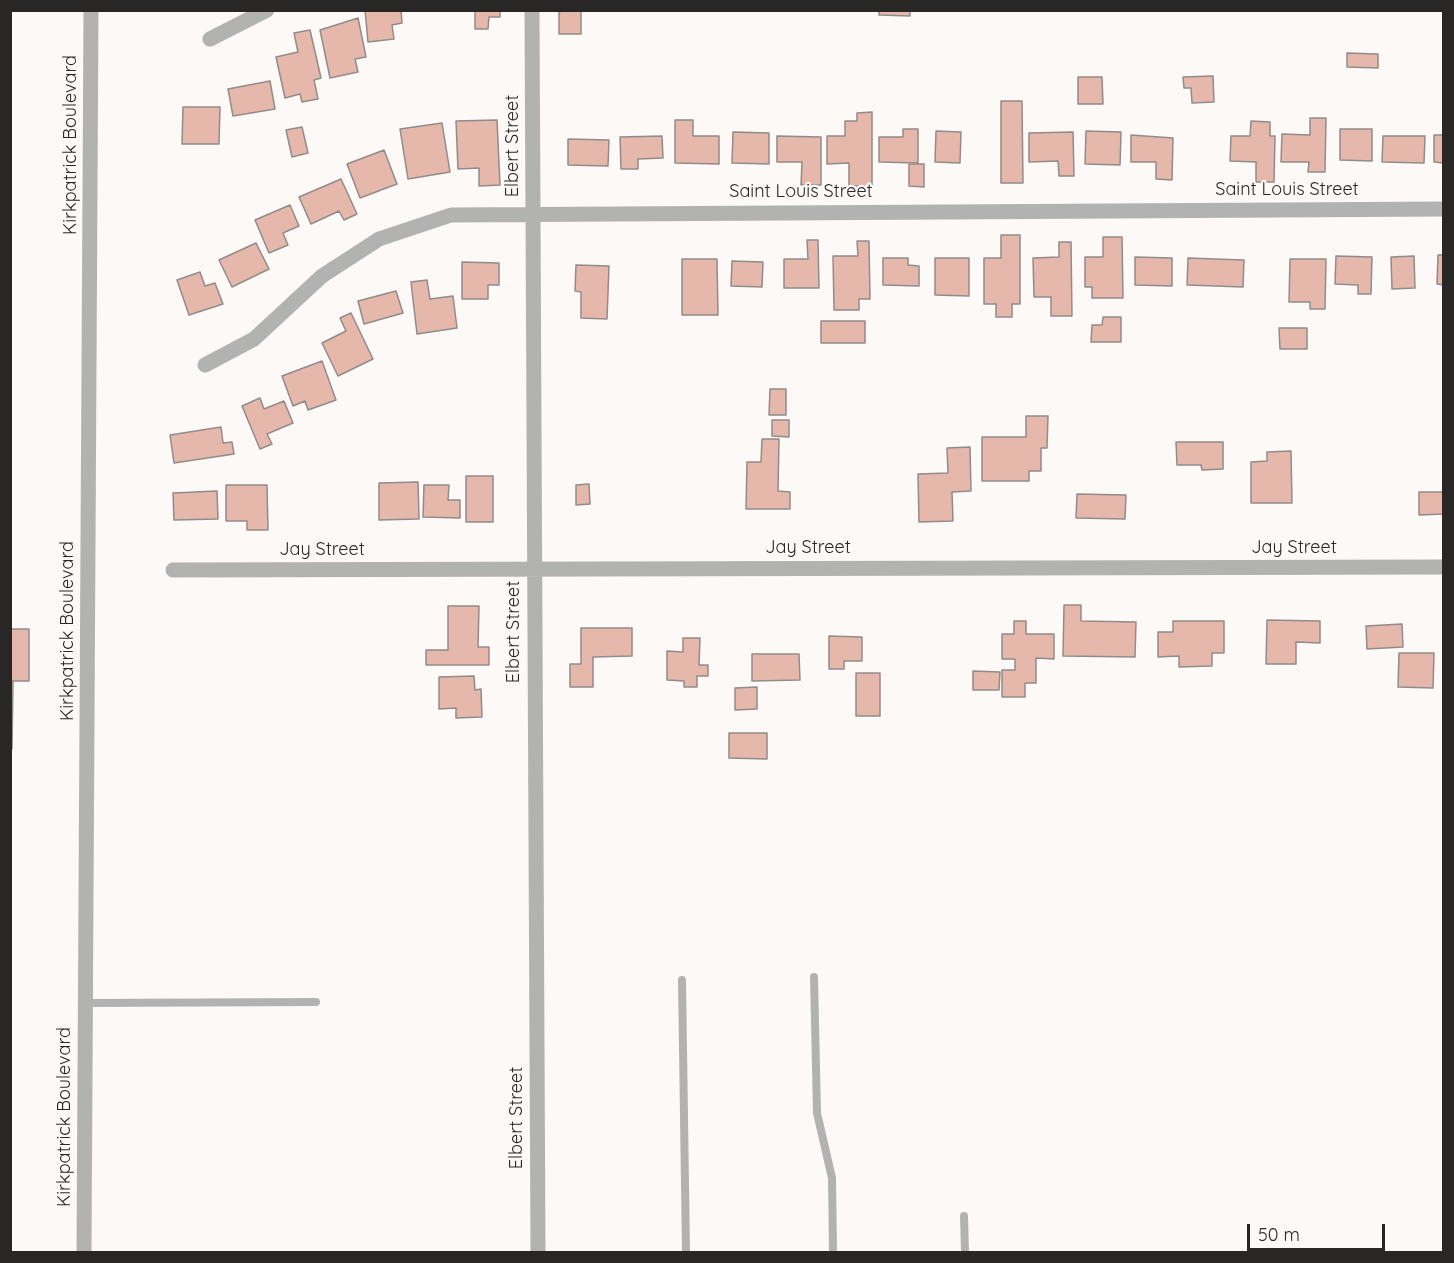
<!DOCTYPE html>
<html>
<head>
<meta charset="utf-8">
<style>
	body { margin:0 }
	#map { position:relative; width:1454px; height:1263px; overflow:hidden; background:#fdf9f6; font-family:Quicksand,sans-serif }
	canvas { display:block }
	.frame { position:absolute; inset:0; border:12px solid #292726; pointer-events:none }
	.scale { position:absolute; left:1247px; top:1224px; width:138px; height:27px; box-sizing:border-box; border:3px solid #292726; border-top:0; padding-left:8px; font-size:18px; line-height:21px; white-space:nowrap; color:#292726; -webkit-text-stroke:4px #fdf9f6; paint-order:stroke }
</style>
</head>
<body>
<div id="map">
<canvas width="1454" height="1263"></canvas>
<div class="frame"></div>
<div class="scale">50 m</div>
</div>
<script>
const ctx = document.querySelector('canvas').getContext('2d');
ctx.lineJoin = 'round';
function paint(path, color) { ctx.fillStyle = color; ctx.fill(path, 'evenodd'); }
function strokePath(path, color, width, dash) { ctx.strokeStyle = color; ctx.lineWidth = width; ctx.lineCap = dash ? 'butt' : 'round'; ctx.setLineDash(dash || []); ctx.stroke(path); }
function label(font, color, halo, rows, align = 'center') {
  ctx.font = font + ' Quicksand,sans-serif'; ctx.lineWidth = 4.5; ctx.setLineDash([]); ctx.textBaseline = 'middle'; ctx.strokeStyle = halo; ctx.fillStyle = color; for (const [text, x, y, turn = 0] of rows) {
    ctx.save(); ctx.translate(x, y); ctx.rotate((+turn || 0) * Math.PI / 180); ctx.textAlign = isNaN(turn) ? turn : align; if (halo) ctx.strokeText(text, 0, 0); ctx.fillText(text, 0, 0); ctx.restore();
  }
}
const building = new Path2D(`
	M365 10H401L402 23 392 25 394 39 368 42Z
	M500 10V17H489L488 29H475V11H464Z
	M566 10H581V34H559V12Z
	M879 10H910V16L879 15Z
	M358 18 366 57 355 59 358 72 330 78 320 30Z
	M310 30 321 78 314 80 318 99 302 102 300 94 285 98 276 57 298 52 294 33Z
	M1347 53 1378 54V68L1347 67Z
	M1213 76 1214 102 1192 103 1191 88H1184L1183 77Z
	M1078 77H1102L1103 104H1078Z
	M270 81 275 109 233 116 228 89Z
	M1001 101H1022L1023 183H1001Z
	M183 107H220L219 144H182Z
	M872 112V186H849V163L827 164V136H845V121H857V113Z
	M1310 118H1326L1325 172H1308L1309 162H1281L1282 134 1310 135Z
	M497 120 500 185 479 186V168L458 169 456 121Z
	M675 120H693V136H719V164L675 163Z
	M1251 121 1270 122V136H1275L1274 182H1256V162L1230 161 1231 136H1250Z
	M442 123 450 172 408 179 400 129Z
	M302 127 308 153 292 157 286 130Z
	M903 129H918V163L879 162V137H903Z
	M1340 129H1372V161L1340 160Z
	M936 131 961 132 960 163 935 162Z
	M1086 131 1121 132 1120 165 1085 164Z
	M733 132 769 133V164L732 163Z
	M1073 132 1074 176H1059L1058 161 1029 162V133Z
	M1131 135 1173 138 1172 180 1156 179V162H1131Z
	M1434 135H1444V163L1434 162Z
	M662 136 663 158 638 159V169H621L620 137Z
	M777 136 821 137V185H801L802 162H777Z
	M1383 136H1425L1424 163 1382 162Z
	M568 139 609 140 608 166 568 165Z
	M384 150 397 184 360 198 347 164Z
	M909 164H924V187L909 186Z
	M341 179 357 214 344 220 339 211 311 224 299 197Z
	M290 205 299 226 283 233 288 245 269 253 255 220Z
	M1001 235H1020V304H1012V317H996V304H984V258H1001Z
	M1103 237H1122L1123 298H1092V287H1085V257H1103Z
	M807 240H818L819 288H784V259H808Z
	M857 241H869L870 299H859V310H834L833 256H858Z
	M1059 242H1071L1072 316H1051V297H1034L1033 258 1059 257Z
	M256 243 269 269 232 287 219 260Z
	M1438 255H1444V285L1437 284Z
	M1336 256 1372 257 1371 294H1358V285L1335 284Z
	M1414 256 1415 288 1392 289 1391 257Z
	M1135 257 1172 258V286L1135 285Z
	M883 258H908V265L919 266V286L883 285Z
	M935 258H969V296L935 295Z
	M1188 258 1244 260 1243 287 1187 285Z
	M682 259H717L718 315H682Z
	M1290 259H1326L1325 309H1310V302H1289Z
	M732 261 763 262 762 287 731 286Z
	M462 262 499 263V285H488V299H462Z
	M576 265 609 266 607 319 581 318V292L575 291Z
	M200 272 205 286 215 283 223 304 189 315 177 280Z
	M427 280 430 299 453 296 457 328 417 334 411 282Z
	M396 291 403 313 364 324 358 301Z
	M351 313 373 359 338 376 322 343 346 331 340 318Z
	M1103 317H1121V342H1091L1092 325H1102Z
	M821 321H865V343H821Z
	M1279 328H1307V349H1280Z
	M322 361 336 400 308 410 305 401 293 406 282 376Z
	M770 389H786V415H769Z
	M260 398 264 409 284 401 293 423 267 434 272 444 260 449 242 406Z
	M1026 416H1048L1047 448H1041V471H1029V481H982V437H1026Z
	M772 420H789V437L772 436Z
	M221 427 223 443 232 442 234 454 174 463 170 435Z
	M762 439H779L778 491 790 492V509H746L747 462H761Z
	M1176 442H1223V469L1202 470 1201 465H1177Z
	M970 447 971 491 952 492 953 521 919 522 918 474 948 473 947 448Z
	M1291 451 1292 503H1251V462L1267 461V452Z
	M466 476H493V522H466Z
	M418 482 419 519 379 520V483Z
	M589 484 590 504 576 505V485Z
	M226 485H267L268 530H247V521H226Z
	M424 485H449L448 500H460V518L423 517Z
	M217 491 218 519 174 520 173 493Z
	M1419 492H1444V514L1419 515Z
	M1077 494 1126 495 1125 519 1076 518Z
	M1064 605H1081V621L1136 622 1135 657 1063 656Z
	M448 606H479L478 647H489V665H426V650H448Z
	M1267 620 1320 621V643L1296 642V664H1266Z
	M1014 621H1026V634H1054V659L1036 658V683H1025V697H1002V670H1015V659H1002V634H1014Z
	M1173 621H1224V653H1212V666L1179 667V656L1158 657V632H1173Z
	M1402 624 1403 647 1367 649 1366 626Z
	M581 628H632V656L593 657V687H570V664H581Z
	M10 629H29V681H10Z
	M829 636 862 637V661H844V669H829Z
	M683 638H700L699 665H708V676H697V687H684V681L667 680V651L683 652Z
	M1399 653H1434L1433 688 1398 687Z
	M752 654H799L800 680 752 681Z
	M973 671 1000 672 999 690H973Z
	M856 673H880V716H856Z
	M474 676 475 690 481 689 482 717 456 718V708L439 709V677Z
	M10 681H13L12 749H10Z
	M757 687V709L735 710V688Z
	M729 733H767V759L729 758Z`);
const service = new Path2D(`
	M814 977 817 1113 832 1178 833 1252
	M682 980 686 1252
	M85 1003 316 1002
	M964 1216 965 1252`);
const minor = new Path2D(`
	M532 10 538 1252
	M210 39 267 10
	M205 365 254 339 322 276 379 239 451 215 1444 209
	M173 570 1444 567
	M84 1252 91 10`);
const streetNames = [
	["Kirkpatrick Boulevard",71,145,-90],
	["Elbert Street",513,146,-90],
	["Saint Louis Street",1287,190],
	["Saint Louis Street",801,192],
	["Jay Street",808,548],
	["Jay Street",1294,548],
	["Jay Street",322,550],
	["Kirkpatrick Boulevard",68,631,-90],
	["Elbert Street",514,632,-90],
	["Kirkpatrick Boulevard",65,1117,-90],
	["Elbert Street",517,1118,-90]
];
paint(building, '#e6b7ab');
strokePath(building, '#918c8b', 1.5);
strokePath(service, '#b2b3b1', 8);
strokePath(minor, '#b2b3b1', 15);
label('18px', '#292726', '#fdf9f6', streetNames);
</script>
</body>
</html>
